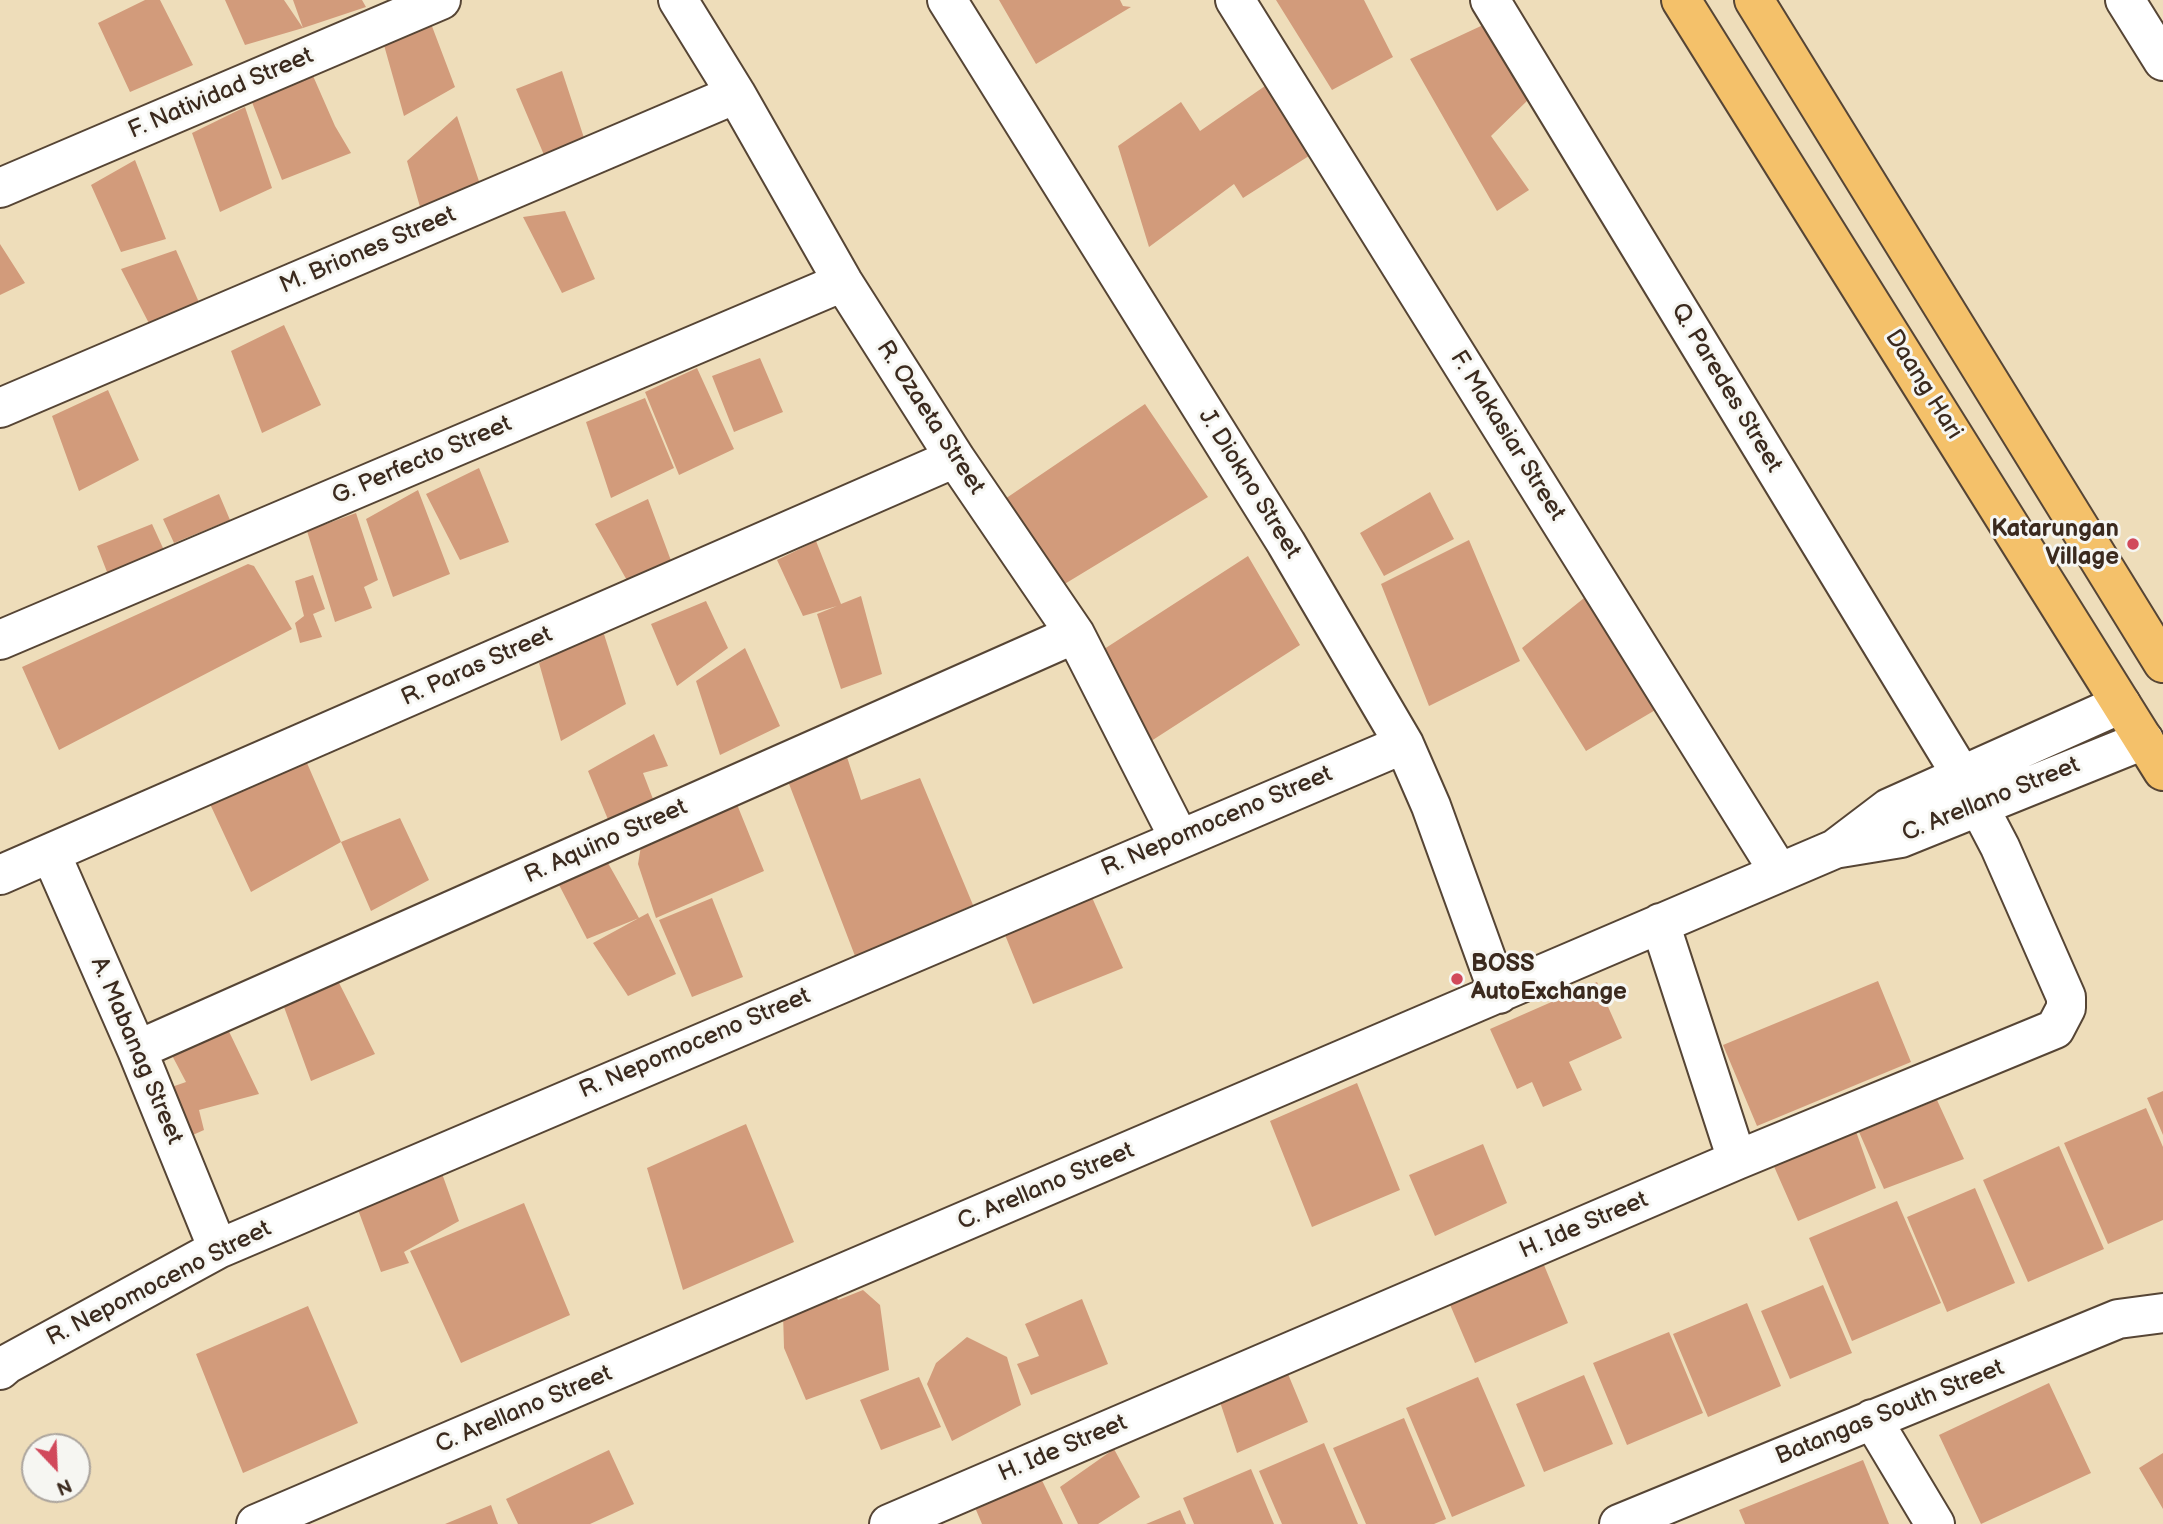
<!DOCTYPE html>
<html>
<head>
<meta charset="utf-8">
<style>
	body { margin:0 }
	#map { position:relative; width:2163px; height:1524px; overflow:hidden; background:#eeddba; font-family:"Balsamiq Sans",sans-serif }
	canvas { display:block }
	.north { position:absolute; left:21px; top:1433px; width:70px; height:70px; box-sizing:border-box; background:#f6f6f2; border:2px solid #aba49d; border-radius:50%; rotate:157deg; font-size:19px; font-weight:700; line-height:28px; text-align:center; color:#3b2a1e }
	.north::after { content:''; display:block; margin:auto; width:24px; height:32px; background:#d1495b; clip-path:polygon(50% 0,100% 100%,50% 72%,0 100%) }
</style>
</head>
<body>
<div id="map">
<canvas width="2163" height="1524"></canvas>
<div class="north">N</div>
</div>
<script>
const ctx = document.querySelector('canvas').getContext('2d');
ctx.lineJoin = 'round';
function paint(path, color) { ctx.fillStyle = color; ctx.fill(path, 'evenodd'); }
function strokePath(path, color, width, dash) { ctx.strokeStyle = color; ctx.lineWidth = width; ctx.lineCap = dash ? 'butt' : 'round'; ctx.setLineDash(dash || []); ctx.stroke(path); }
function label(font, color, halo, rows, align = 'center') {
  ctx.font = font + ' "Balsamiq Sans",sans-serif'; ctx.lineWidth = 6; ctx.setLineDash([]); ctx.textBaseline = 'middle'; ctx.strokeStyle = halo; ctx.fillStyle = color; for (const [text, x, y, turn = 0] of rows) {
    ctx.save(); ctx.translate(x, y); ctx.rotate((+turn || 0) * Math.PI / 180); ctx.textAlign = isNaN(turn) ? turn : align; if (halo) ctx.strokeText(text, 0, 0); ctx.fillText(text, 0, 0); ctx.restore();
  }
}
const building = new Path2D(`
	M145 0H160L193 65 130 92 98 23Z
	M225 0H284L303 28 245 45Z
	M293 0H362L366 7 303 28Z
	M999 0H1120L1123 6 1131 7 1036 64Z
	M1276 0H1364L1393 57 1332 90Z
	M1496 19 1529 99 1491 136 1529 190 1497 211 1410 59Z
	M430 21 455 87 404 116 382 38Z
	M310 69 335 126 351 153 282 180 250 97Z
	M562 71 587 147 547 162 516 89Z
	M1265 86 1312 154 1243 198 1234 184 1149 247 1118 146 1181 102 1200 131Z
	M245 107 272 188 220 212 192 133Z
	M457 116 484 196 424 221 407 161Z
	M135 160 166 239 121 252 91 185Z
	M565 211 595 279 562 293 523 217Z
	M0 244 25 283 0 295Z
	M176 250 205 316 156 337 121 269Z
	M284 325 321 405 262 433 231 351Z
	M760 358 783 412 734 432 712 376Z
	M697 368 734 449 679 475 645 392Z
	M108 390 139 460 79 491 52 416Z
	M645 398 674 468 611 498 586 422Z
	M1145 404 1208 497 1058 588 1002 501Z
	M479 468 509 542 460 560 426 494Z
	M418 490 450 574 393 597 366 519Z
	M1430 492 1454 539 1384 576 1360 533Z
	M219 494 230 520 174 543 163 519Z
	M648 499 676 574 633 591 595 524Z
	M356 513 378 580 364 587 372 608 335 622 307 531Z
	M152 524 168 559 112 585 97 546Z
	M1469 540 1520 661 1429 706 1381 584Z
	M816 541 841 604 861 596 882 674 841 689 817 614 837 606 803 616 777 560Z
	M1248 556 1300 645 1145 745 1098 653Z
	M248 564 254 566 292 629 59 750 22 667Z
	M313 575 325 609 313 614 322 637 300 643 295 623 304 616 295 581Z
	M1594 590 1657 709 1586 751 1522 648Z
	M706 601 728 648 677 686 651 624Z
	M603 631 626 704 561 741 539 663Z
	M745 648 780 726 720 755 696 681Z
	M654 734 668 766 643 773 658 812 614 834 588 771Z
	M846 754 861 800 920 778 973 905 855 956 786 776Z
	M304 756 341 842 400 818 429 880 371 911 341 842 251 892 210 804Z
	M734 797 764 871 656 918 638 864 642 840Z
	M604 856 639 918 587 939 557 881Z
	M1087 886 1123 968 1033 1004 1001 925Z
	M712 898 743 977 692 997 659 920Z
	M648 913 676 974 628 996 593 943Z
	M333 971 375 1054 311 1081 280 996Z
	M1878 981 1911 1062 1757 1126 1723 1045Z
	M1597 982 1622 1038 1569 1062 1582 1090 1543 1107 1532 1082 1517 1089 1490 1029Z
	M222 1017 259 1094 199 1110 204 1130 186 1138 163 1090 186 1082 165 1042Z
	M1357 1083 1400 1190 1312 1227 1270 1121Z
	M2163 1091V1135L2147 1098Z
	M1937 1100 1964 1159 1884 1189 1859 1132Z
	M2146 1108 2163 1147V1220L2108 1244 2064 1143Z
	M1852 1120 1876 1188 1798 1221 1769 1155Z
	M746 1124 794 1242 683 1290 647 1168Z
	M1483 1144 1507 1203 1435 1236 1409 1175Z
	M2059 1146 2104 1249 2028 1282 1983 1180Z
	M440 1168 459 1221 404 1252 409 1263 381 1272 357 1207Z
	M1975 1188 2015 1283 1947 1312 1907 1217Z
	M1897 1201 1941 1303 1852 1341 1809 1238Z
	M524 1203 570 1315 461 1363 410 1251Z
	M1539 1253 1568 1323 1475 1363 1445 1293Z
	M1823 1285 1852 1353 1790 1379 1761 1311Z
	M863 1290 880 1305 889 1370 806 1400 784 1348 783 1312 834 1293 838 1300Z
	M1082 1299 1108 1364 1031 1395 1017 1364 1039 1356 1025 1324Z
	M1747 1303 1781 1386 1708 1417 1673 1334Z
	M308 1306 358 1423 243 1473 196 1354Z
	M1669 1332 1703 1413 1627 1445 1593 1363Z
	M967 1337 1007 1357 1021 1405 952 1441 927 1384 936 1363Z
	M1283 1362 1308 1422 1237 1453 1216 1390Z
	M1584 1375 1613 1444 1544 1472 1516 1404Z
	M919 1377 941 1427 881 1450 860 1400Z
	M1478 1377 1525 1486 1452 1517 1406 1408Z
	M2049 1383 2091 1473 1981 1524 1939 1435Z
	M1404 1418 1446 1519 1434 1524H1366L1333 1448Z
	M1324 1443 1358 1524H1282L1259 1471Z
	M1114 1449 1140 1497 1098 1524H1078L1060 1487Z
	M609 1450 634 1504 590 1524H518L506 1499Z
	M2163 1453V1509L2139 1468Z
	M1863 1460 1889 1524H1745L1739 1510Z
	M1251 1469 1274 1524H1194L1183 1498Z
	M1037 1470 1063 1524H982L971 1498Z
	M491 1505 498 1524H445Z
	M1180 1510 1186 1524H1146Z`);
const minor = new Path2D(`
	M678 0 736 94 843 282 955 458 1075 634 1179 838
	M947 0 1286 543 1404 744 1431 806 1499 994
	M1235 0 1779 872
	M1490 0 1962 776
	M2125 0 2163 61
	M0 188 441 0
	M0 408 736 94
	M0 640 843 282
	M1840 848 1901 838 2144 740
	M51 854 137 1050 218 1249
	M0 875 955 458
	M1660 923 1737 1160
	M137 1050 1075 634
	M0 1370 7 1364 218 1249 1404 744
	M1872 1419 1935 1524
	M256 1524 1835 849 1889 808 2121 704
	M889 1524 1737 1160 2055 1029 2066 1008V997L2000 847 1978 805
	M1619 1524 2118 1319 2163 1313`);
const major = new Path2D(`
	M1681 0 2163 771
	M1754 0 2163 663`);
const markers = [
	[2133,544,7,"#d1495b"],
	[1457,979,7,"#d1495b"]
];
const streetNames = [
	["F. Natividad Street",221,94,-23],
	["M. Briones Street",368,251,-23],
	["Daang Hari",1923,385,58],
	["Q. Paredes Street",1726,388,59],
	["R. Ozaeta Street",930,418,57],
	["F. Makasiar Street",1507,436,58],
	["G. Perfecto Street",422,461,-23],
	["J. Diokno Street",1249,484,58],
	["R. Paras Street",477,667,-24],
	["C. Arellano Street",1991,800,-22],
	["R. Nepomoceno Street",1217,822,-23],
	["R. Aquino Street",606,842,-24],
	["R. Nepomoceno Street",695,1044,-23],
	["A. Mabanag Street",136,1051,67],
	["C. Arellano Street",1046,1187,-23],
	["H. Ide Street",1584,1226,-23],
	["R. Nepomoceno Street",159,1284,-27],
	["C. Arellano Street",524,1410,-23],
	["Batangas South Street",1890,1413,-22],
	["H. Ide Street",1063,1449,-23]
];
const poiNames = [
	["Katarungan",2119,530],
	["Village",2119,558],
	["BOSS",1471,965,"left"],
	["AutoExchange",1471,993,"left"]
];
paint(building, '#d29b7b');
strokePath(minor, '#564535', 42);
strokePath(major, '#564535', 42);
strokePath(minor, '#fff', 38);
strokePath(major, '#f4c16a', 38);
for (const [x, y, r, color] of markers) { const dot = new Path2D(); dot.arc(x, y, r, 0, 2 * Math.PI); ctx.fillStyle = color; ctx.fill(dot); strokePath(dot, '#f6f6f2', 2.5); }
label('24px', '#3b2a1e', '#f6f6f2', streetNames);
label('bold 24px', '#3b2a1e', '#f6f6f2', poiNames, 'right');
</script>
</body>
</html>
